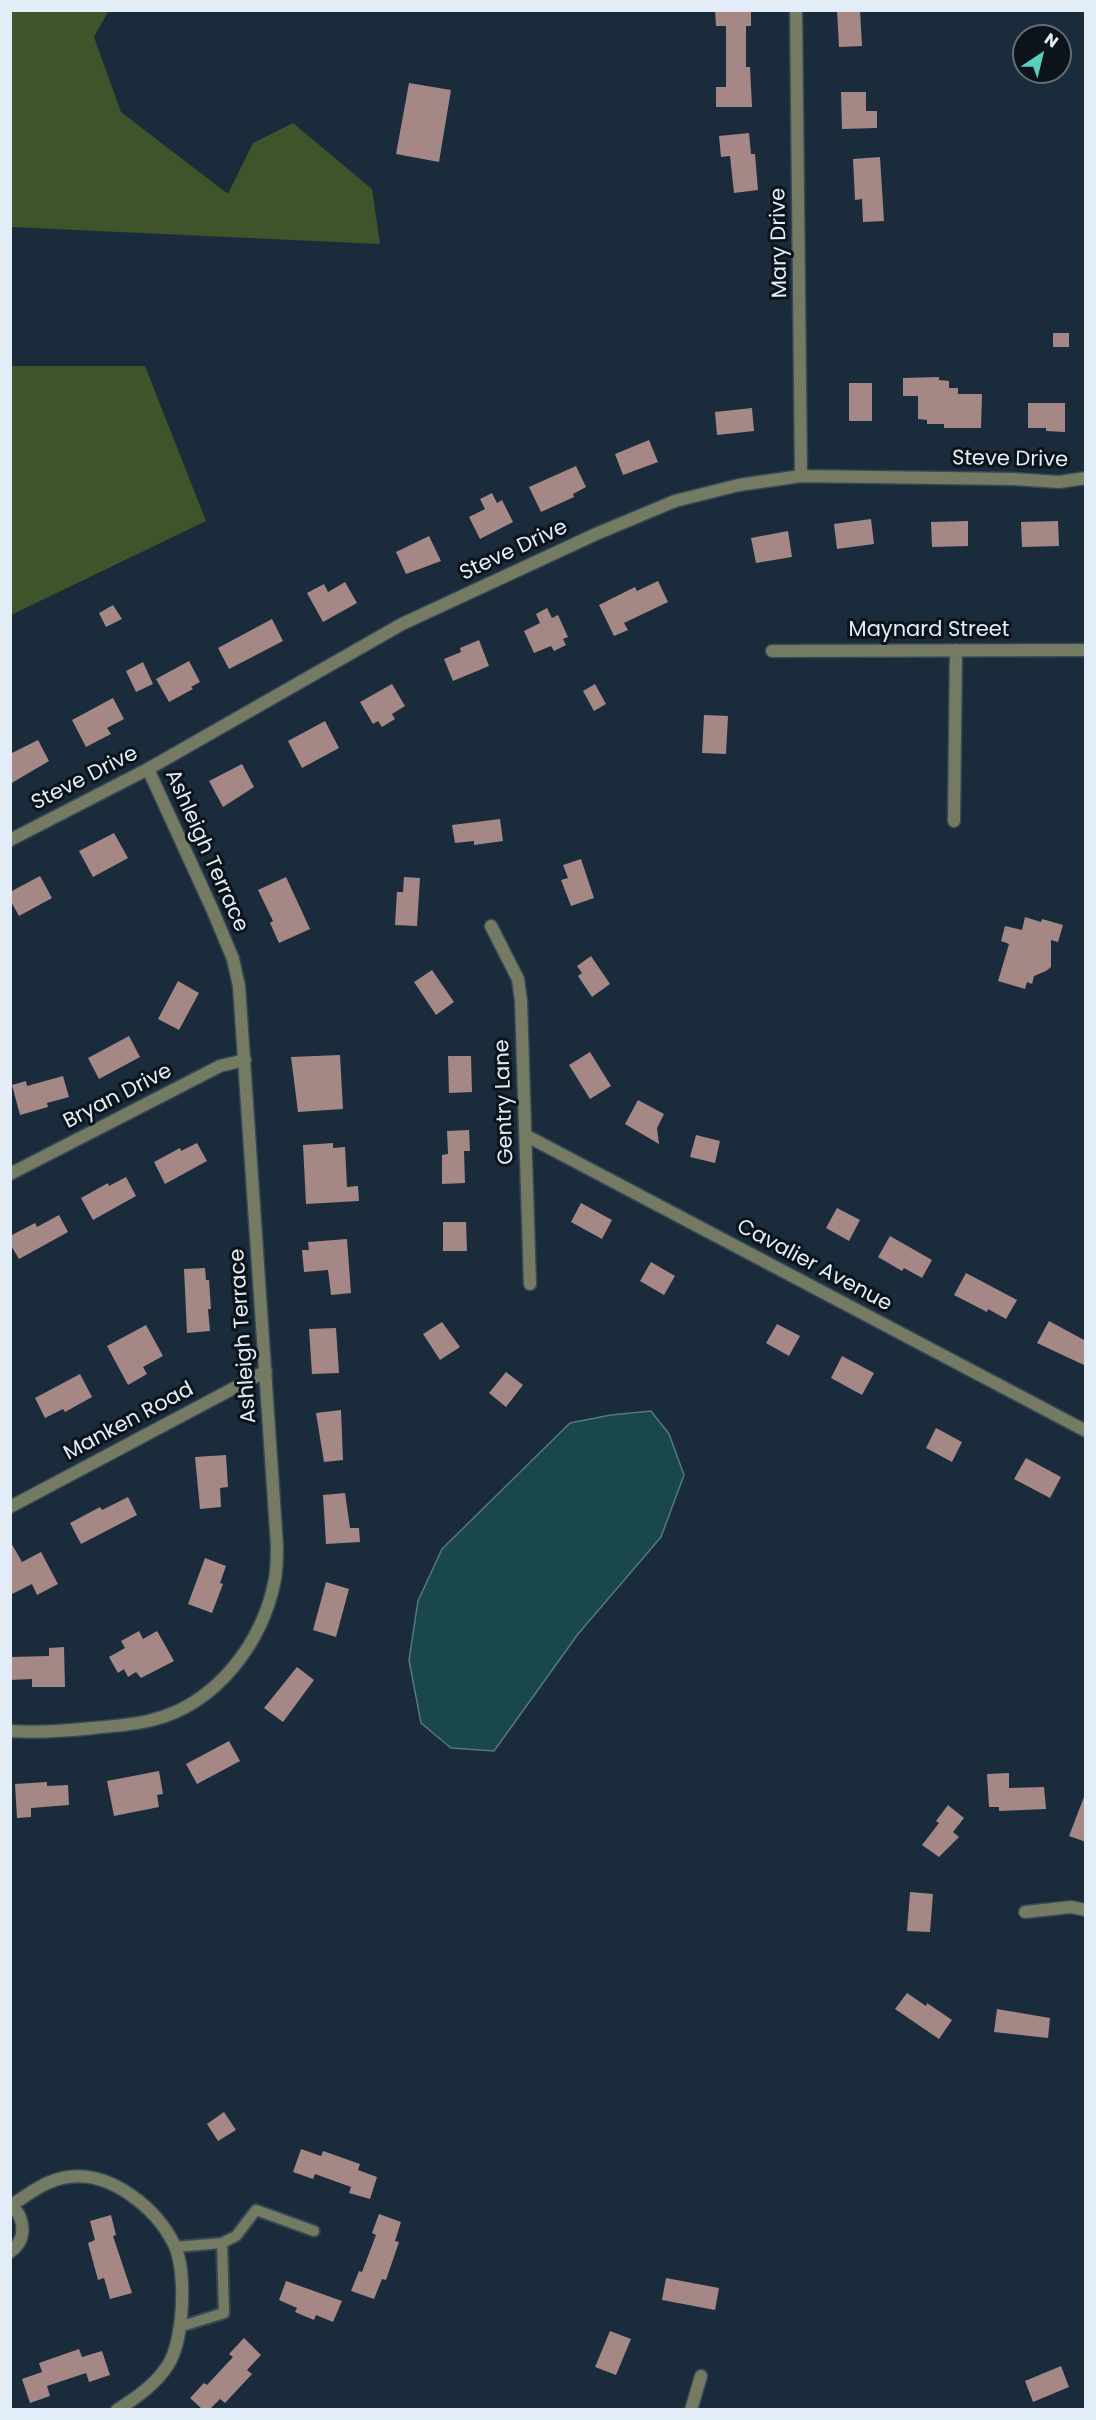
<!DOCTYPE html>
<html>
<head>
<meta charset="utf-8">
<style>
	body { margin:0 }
	#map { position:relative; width:1096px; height:2420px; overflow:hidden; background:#1a2c3b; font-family:Poppins,sans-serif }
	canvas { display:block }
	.frame { position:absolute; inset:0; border:12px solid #e2edf7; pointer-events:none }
	.north { position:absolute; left:1012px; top:24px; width:60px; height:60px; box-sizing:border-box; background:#0c131a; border:2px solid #626a72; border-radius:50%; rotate:35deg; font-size:16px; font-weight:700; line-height:24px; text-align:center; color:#e2edf7 }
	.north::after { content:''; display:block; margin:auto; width:21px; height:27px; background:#5acebc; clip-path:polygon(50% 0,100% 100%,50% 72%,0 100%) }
</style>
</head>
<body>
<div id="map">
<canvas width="1096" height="2420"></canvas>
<div class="frame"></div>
<div class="north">N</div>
</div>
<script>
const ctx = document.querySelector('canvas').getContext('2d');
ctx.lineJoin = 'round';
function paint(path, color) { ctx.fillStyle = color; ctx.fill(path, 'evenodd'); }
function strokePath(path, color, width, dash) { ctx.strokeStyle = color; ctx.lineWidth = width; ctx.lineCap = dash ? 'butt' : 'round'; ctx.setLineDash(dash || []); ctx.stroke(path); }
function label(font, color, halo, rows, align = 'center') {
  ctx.font = font + ' Poppins,sans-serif'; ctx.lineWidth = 6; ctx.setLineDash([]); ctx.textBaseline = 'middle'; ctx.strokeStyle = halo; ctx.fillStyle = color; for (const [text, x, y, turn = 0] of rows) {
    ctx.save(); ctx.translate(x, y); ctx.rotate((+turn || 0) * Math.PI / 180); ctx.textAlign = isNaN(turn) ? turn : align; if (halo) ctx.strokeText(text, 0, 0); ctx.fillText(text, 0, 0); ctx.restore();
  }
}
const green = new Path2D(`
	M109 10 94 37 121 112 228 194 253 143 293 123 372 189 380 244 11 227V11Z
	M11 366H145L206 521 11 615Z`);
const water = new Path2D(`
	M651 1411 669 1434 684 1475 661 1537 578 1634 494 1751 451 1748 421 1723 409 1660 418 1601 442 1549 570 1423 611 1415Z`);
const building = new Path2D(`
	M715 10H751V26H746V67H750L752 107H716V87H726V26H716Z
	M837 10H860L862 46 839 47Z
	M409 83 451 90 439 162 396 154Z
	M841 92H866V111H877V128L842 129Z
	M749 133 751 154H755L758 190 734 193 730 156 721 157 719 136Z
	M880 157 884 221 863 222 862 199 855 200 853 159Z
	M1053 333H1069V347H1053Z
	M939 377V380L949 381V388H958V394H982L981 428H944V424H927V420L918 419V396H903V378Z
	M849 383H872V421H849Z
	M1028 403H1065V432L1046 431V428H1028Z
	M752 408 754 431 717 435 715 412Z
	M649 440 658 462 623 475 615 454Z
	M576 466 586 487 573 494 574 497 541 512 529 487Z
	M492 493 497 503 502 500 513 522 480 539 469 517 485 509 480 499Z
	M871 519 874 544 837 549 834 524Z
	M968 521V546L932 547 931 522Z
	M1058 521 1059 546 1022 547 1021 522Z
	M788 531 792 557 756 563 751 538Z
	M429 536 441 561 406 574 396 552Z
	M658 581 668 602 624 623 628 630 614 636 599 605 635 587 637 591Z
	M345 582 357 603 323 622 307 593 324 584 328 592Z
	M113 605 122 619 106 627 99 613Z
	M547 608 552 618 558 615 568 637 563 639 566 645 554 651 551 646 534 653 524 631 540 623 536 614Z
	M272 619 283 641 229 669 218 648Z
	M479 640 489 666 453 681 444 659 461 652 460 648Z
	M189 661 200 682 191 687 193 689 169 702 156 679Z
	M143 662 153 684 136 692 126 671Z
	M392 684 405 706 392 714 395 719 382 727 378 721 373 724 360 702Z
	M595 684 606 704 594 711 583 691Z
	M113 698 124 719 107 728 111 734 86 747 72 720Z
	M704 715 728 716 726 754 702 753Z
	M325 721 339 748 302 768 288 741Z
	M38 740 49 761 10 784V754Z
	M242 764 254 787 223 807 209 781Z
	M500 819 503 841 474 845V841L455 843 452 825Z
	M114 833 128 858 93 877 79 851Z
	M581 859 594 898 571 906 561 880 568 878 563 865Z
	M40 876 52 898 19 916 10 900V892Z
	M286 877 310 929 279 943 270 923 273 921 258 890Z
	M404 877 420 878 417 926 395 925 397 892H403Z
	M1025 917 1041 922 1042 919 1063 925 1058 942 1051 940V967L1046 971 1034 976 1032 984 1027 982 1025 989 998 981 1009 944 1001 941 1005 926 1022 930Z
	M591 956 610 984 592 997 578 976 582 973 577 966Z
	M432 970 454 1002 436 1015 414 982Z
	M178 981 199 993 179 1030 158 1019Z
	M129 1036 140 1057 99 1079 88 1058Z
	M590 1052 611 1086 590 1099 569 1065Z
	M340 1055 343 1109 298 1112 291 1057Z
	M448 1056H471L472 1092 449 1093Z
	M63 1076 69 1097 47 1103 48 1107 20 1115 12 1085 26 1081 27 1086Z
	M638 1100 664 1114 657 1128 659 1144 625 1124Z
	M469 1130 470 1151H464L465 1183 442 1184V1155L448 1154 447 1131Z
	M696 1135 720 1141 715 1163 690 1157Z
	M197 1143 207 1161 165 1184 154 1162 180 1148 181 1151Z
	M333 1143V1148L345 1147 347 1187 358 1186 359 1201 306 1204 303 1145Z
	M126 1177 136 1196 93 1220 81 1198 108 1183 109 1186Z
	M581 1203 612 1220 602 1239 571 1222Z
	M837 1208 860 1220 849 1241 826 1228Z
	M59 1215 68 1232 19 1259 10 1244V1236L35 1223 37 1227Z
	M443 1222H466L467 1251H443Z
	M890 1236 932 1260 922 1278 904 1268 902 1271 878 1257Z
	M347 1239 351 1293 331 1295 328 1270 304 1272 302 1250H309L308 1242Z
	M651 1262 675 1276 664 1295 640 1281Z
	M205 1268 206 1280H209L211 1309H208L210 1331 187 1333 184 1269Z
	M966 1273 1017 1300 1006 1319 988 1309 987 1312 954 1295Z
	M1049 1321 1086 1341V1366L1037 1343Z
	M442 1322 460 1347 440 1360 423 1334Z
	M777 1324 800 1336 789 1356 766 1343Z
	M146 1325 163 1356 143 1367 147 1374 128 1385 107 1346Z
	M336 1328 339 1373 312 1374 309 1329Z
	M842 1356 874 1373 862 1395 831 1378Z
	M506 1372 523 1385 506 1407 489 1393Z
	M80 1374 92 1397 65 1412 63 1409 45 1418 35 1398Z
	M341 1410 343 1460 324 1462 316 1413Z
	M936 1428 962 1442 952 1462 926 1448Z
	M226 1455 228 1487 220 1488 221 1507 200 1509 195 1457Z
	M1026 1458 1061 1477 1050 1498 1014 1479Z
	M345 1493 350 1528H359L360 1542 326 1544 323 1495Z
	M128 1497 137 1515 81 1544 70 1523 100 1507 102 1510Z
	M10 1541 22 1562 41 1552 58 1584 37 1595 32 1584 10 1595Z
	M205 1558 226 1566 220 1583 223 1584 212 1613 188 1604Z
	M326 1582 349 1589 336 1637 313 1630Z
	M139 1631 143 1639 157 1631 174 1661 141 1678 136 1672 128 1677 124 1669 118 1673 109 1657 125 1648 121 1641Z
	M64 1647 65 1687H32V1679L10 1680V1657L49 1656V1648Z
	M297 1667 314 1680 283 1722 264 1708Z
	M229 1741 240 1761 197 1784 186 1764Z
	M159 1771 163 1794 157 1795 159 1807 114 1816 107 1781Z
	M1009 1773V1788L1044 1787 1046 1809 999 1811V1807H989L987 1774Z
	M47 1782V1786L68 1785 69 1805 31 1808V1817L17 1818 15 1784Z
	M1084 1797H1086V1842L1069 1836Z
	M948 1805 964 1818 953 1832 959 1837 939 1857 922 1845 939 1823 936 1821Z
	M910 1892 933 1894 930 1932 907 1931Z
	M907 1993 926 2006 927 2003 952 2020 939 2039 895 2009Z
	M997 2009 1050 2018 1048 2038 994 2032Z
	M224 2112 236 2130 218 2141 207 2124Z
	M301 2149 321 2156 323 2151 360 2164 358 2170 377 2177 370 2199 349 2193 351 2187 315 2174 313 2179 293 2172Z
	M379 2214 401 2222 395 2241 399 2242 386 2280 382 2279 374 2299 351 2291 359 2271 362 2272 376 2235 372 2233Z
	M111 2215 116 2235 113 2236 132 2293 110 2299 104 2278 98 2280 88 2243 95 2240 90 2221Z
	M666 2278 719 2288 715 2310 662 2300Z
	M286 2281 342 2301 333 2322 316 2315 314 2320 295 2312 297 2308 279 2300Z
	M610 2331 631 2339 616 2375 595 2367Z
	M244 2338 261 2355 247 2370 252 2374 225 2403 220 2399 210 2409H202L190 2398 204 2383 207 2385 233 2357 229 2354Z
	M79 2349 82 2357 102 2351 110 2375 89 2382 86 2373 47 2386 50 2396 30 2403 22 2379 42 2372 39 2363Z
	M1061 2366 1069 2387 1033 2402 1025 2381Z`);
const lane = new Path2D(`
	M175 2247 222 2243 236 2236 256 2210 314 2231
	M179 2327 224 2313 222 2243`);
const street = new Path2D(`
	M796 10 801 476
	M772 651 1086 650
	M954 821 956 650
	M10 840 148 769 402 624 596 534 675 501 739 485 801 476 1013 479 1059 482 1086 478
	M491 926 518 979 521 1001 530 1284
	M525 1135 1086 1431
	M10 1174 220 1066 245 1060
	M10 1507 266 1371
	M10 1731C38 1733 65 1731 93 1728 113 1726 133 1725 152 1720 217 1704 263 1642 275 1579 277 1568 277 1557 277 1546L239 986 233 959 213 911 148 769
	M1025 1912 1071 1907 1086 1910
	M10 2204C25 2217 28 2239 10 2252
	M12 2205C30 2193 46 2180 68 2177 111 2171 156 2208 174 2244 187 2271 184 2340 168 2365 156 2384 136 2398 117 2410
	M691 2410 701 2376`);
const streetNames = [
	["Mary Drive",780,243,-91],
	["Steve Drive",1010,460,1],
	["Steve Drive",514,551,-25],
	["Maynard Street",929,631],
	["Steve Drive",85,779,-27],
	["Ashleigh Terrace",206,851,66],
	["Bryan Drive",118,1097,-27],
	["Gentry Lane",505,1102,-92],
	["Cavalier Avenue",814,1266,28],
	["Ashleigh Terrace",244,1336,-94],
	["Manken Road",129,1422,-28]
];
paint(green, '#3f542b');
paint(water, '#19474b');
strokePath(water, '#55797f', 1.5);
paint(building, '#a58785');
strokePath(lane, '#364755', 14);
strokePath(street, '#364755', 15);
strokePath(lane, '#757b62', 10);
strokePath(street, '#757b62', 12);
label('21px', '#e2edf7', '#0c131a', streetNames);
</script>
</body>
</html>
